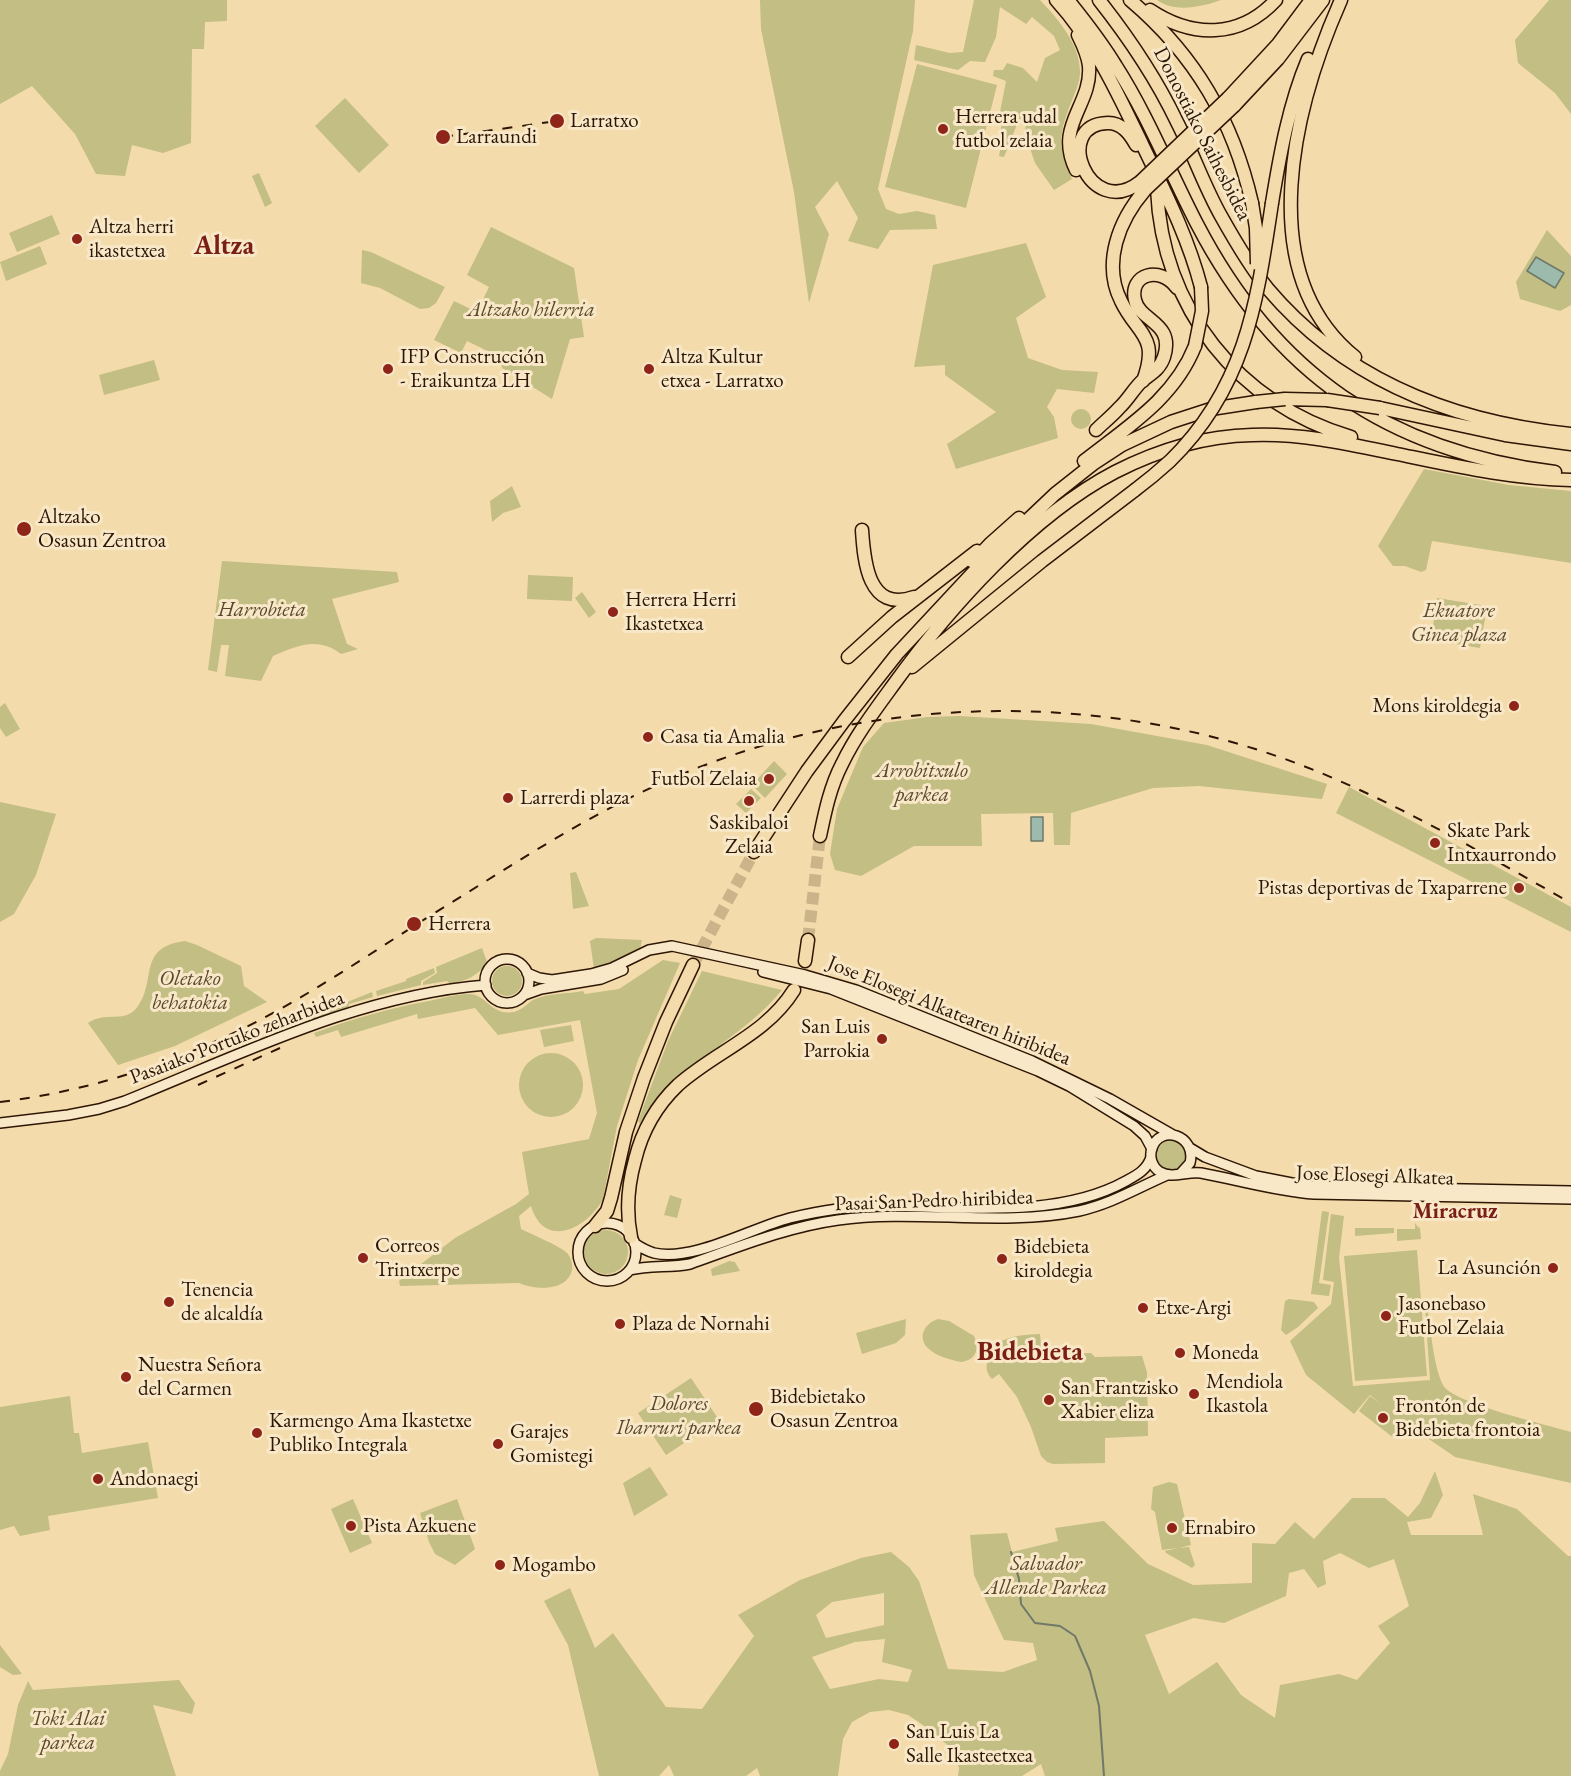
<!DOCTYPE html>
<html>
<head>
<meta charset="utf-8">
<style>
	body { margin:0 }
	canvas { display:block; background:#f4dbab }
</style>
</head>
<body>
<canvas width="1571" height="1776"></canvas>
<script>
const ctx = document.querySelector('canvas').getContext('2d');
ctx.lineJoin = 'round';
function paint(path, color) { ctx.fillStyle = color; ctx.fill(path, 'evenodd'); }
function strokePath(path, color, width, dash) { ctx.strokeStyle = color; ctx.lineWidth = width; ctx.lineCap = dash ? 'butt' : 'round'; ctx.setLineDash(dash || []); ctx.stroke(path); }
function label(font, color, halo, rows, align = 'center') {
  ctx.font = font + ' "EB Garamond",serif'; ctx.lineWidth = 6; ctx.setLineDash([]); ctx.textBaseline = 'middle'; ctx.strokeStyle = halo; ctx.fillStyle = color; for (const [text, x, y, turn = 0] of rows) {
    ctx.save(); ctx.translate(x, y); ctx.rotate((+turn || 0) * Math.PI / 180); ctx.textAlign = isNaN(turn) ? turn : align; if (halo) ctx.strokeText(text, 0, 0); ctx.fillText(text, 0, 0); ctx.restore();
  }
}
const green = new Path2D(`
	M0 0H227V21L205 22 204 49H192L191 143 163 153 132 145 125 176 96 174 75 134 32 86 0 104Z
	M760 0H915L913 31 878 189 886 209 899 214 917 211 935 215 937 229 890 230 878 249 848 241 858 218 837 181 815 207 829 234 809 303 794 192 761 29Z
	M974 0H1040C1058 19 1080 44 1080 72 1080 82 1075 93 1071 103 1058 135 1058 147 1072 179L1054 190 1035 163 1025 133 1027 112 1018 122 1004 157 999 156 1002 140 1000 112 1006 81 993 76 994 70H1003L1007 63 1023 68 1037 82 1045 58 1060 50 1054 36 1032 17 1026 24 1000 7 996 37 985 62 970 61 958 70 914 60 916 45 950 53 963 52Z
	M1157 0H1221C1201 7 1175 13 1157 0Z
	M1549 0H1571V114L1555 93 1518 63 1515 40Z
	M917 64 997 85 966 208 885 187Z
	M345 98 389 145 359 173 315 126Z
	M259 173 272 203 265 207 252 176Z
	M52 215 60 234 17 252 9 233Z
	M491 227 574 268 584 337 570 339 552 399 502 368 500 357 467 341 461 353 434 340 454 301 477 312 489 287 467 275Z
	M1547 230 1571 256V305L1560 311 1520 299 1516 282Z
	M1026 243 1046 297 1016 318 1028 358 1062 370 1098 372 1094 393 1057 389 1047 407 1054 417 1058 438 956 469 947 444 996 412 945 375V365L914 367 933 265Z
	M40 246 47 264 6 281 0 262Z
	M362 250 371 252 445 287 436 303 429 308 420 309 380 288 361 283Z
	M154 360 160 380 104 395 99 375Z
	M1071 419a10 10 0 1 1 20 0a10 10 0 1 1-20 0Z
	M1424 469 1509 485 1571 491V563L1432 541 1426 570 1421 572 1405 566H1393L1378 546Z
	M512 486 521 507 503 513 492 522 490 501Z
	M222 561 397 572 399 582 332 599 347 644 358 649 341 654C317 636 297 646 273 656L261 681 225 676 229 645H221L217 672 208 670Z
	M528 575 573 577 572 601 527 599Z
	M582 592 596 612 589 618 575 598Z
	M1437 598 1487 606 1480 648 1431 640Z
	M5 703 20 729 6 737 0 728V707Z
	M960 716 1091 724 1207 745 1327 784 1322 799 1199 786 1153 788 1071 813 1070 845H1054L1053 813 981 814 982 846H914L861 876 835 870 830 854 837 809 863 747 884 723 927 717Z
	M774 761 787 774 765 798 752 785Z
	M1349 787 1571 907V932L1336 813Z
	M751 789 761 798 746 813 736 804Z
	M0 802 56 814 36 875 14 914 0 922Z
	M576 872 589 906 573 909 570 873Z
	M596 938 642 940 639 953 619 962 594 969 590 941Z
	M185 941 197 945 241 966 244 986 267 1002 175 1046 118 1065 88 1023C107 1010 125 1025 138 1006 157 980 137 947 185 941Z
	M482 948 487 962C479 976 465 981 450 984L447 981 423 985V982L437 973 436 967Z
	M663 960 680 963 638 1060 617 1126 603 1199C587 1229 544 1250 531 1206L519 1216 521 1229C531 1234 562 1247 567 1253 571 1257 573 1265 572 1270 567 1292 535 1290 519 1283L400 1286 399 1281 455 1238 516 1204 529 1194 522 1152 589 1139 597 1113 580 1020 498 1035 475 1008 418 1019 417 1014 341 1037 338 1030 316 1037 314 1033C352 1019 390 1008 429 1001 442 998 456 994 469 994 487 994 490 1016 514 1012 522 1010 527 1004 533 1000 547 993 568 994 583 991L585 994 619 989Z
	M492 981a15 15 0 1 1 30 0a15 15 0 1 1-30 0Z
	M434 968 435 973 421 981V985L377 996 376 991 406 981V979Z
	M702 971 782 990C741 1041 673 1065 640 1124L638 1121 668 1041Z
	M372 992 373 997 349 1004 348 1009 310 1022 308 1018Z
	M571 1025 574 1041 544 1047 540 1030Z
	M519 1085a32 32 0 1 1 64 0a32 32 0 1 1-64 0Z
	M1156 1155a15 15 0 1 1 30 0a15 15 0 1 1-30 0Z
	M670 1195 682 1199 677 1218 664 1215Z
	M1322 1211 1329 1212 1319 1283 1331 1285 1329 1296 1311 1294Z
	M1331 1214 1344 1216 1339 1258 1353 1386 1430 1380 1425 1307 1426 1299C1430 1321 1433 1366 1443 1385 1452 1403 1548 1425 1571 1432V1483L1455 1457 1407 1424 1395 1439 1359 1411 1370 1396 1381 1404 1370 1395 1354 1414 1306 1375 1290 1341 1331 1304 1334 1282 1323 1280Z
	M1415 1223 1418 1227 1420 1228 1421 1239 1397 1241V1229H1415Z
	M1355 1228H1394V1233L1355 1236Z
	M584 1252a22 22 0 1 1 44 0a22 22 0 1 1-44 0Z
	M1417 1250 1427 1376 1355 1381 1344 1256Z
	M729 1261 735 1262 740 1271 712 1276 711 1269Z
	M1289 1299 1314 1302 1318 1308 1298 1327 1286 1335 1281 1330 1285 1301Z
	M906 1319 905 1335 896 1343 862 1354 856 1333Z
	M938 1319 949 1321 974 1336C980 1349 976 1360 961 1362 951 1360 936 1356 929 1349 916 1338 925 1323 938 1319Z
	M1040 1334 1042 1355 1091 1353 1095 1357 1142 1356 1147 1372 1148 1436 1105 1438V1463L1053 1464 1047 1462 1041 1456 1031 1427 1017 1397 999 1374 992 1379C987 1374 986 1369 987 1362 991 1336 1019 1335 1040 1334Z
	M691 1378 719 1420 666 1455 638 1413Z
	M70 1396 74 1433H79L82 1453 148 1442 158 1498 48 1516 50 1530 20 1536 14 1526 0 1530V1407Z
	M650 1467 668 1495 634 1516 623 1483Z
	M1435 1471 1443 1495 1431 1518 1407 1522 1411 1535H1483L1473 1494 1517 1509 1568 1556H1571V1776H1045L1041 1764 1022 1776H958L959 1768 952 1749 929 1729 908 1715 889 1710 870 1712 852 1722 843 1739 838 1776H760L757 1768 746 1776H674L669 1765 659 1776H599L568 1645 544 1601 570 1588 595 1648 613 1633 666 1707 702 1709 754 1636 738 1615 800 1580 861 1558 891 1552 909 1567 919 1581 948 1669 1003 1672 1037 1660 1033 1643 1004 1640 974 1575 970 1535 1007 1533 1012 1552 1058 1541 1055 1528 1104 1521 1148 1564 1193 1585 1252 1583V1543L1275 1544 1295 1522 1314 1539 1352 1498H1385L1408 1517 1420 1503ZM1340 1553 1369 1568 1394 1559 1409 1606 1378 1626 1390 1643 1357 1680 1339 1674 1280 1685 1275 1718 1241 1695 1217 1662 1169 1694 1145 1635 1194 1618 1224 1623 1286 1596 1289 1573 1304 1569 1318 1588 1326 1584 1323 1561ZM884 1593V1625L826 1638 816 1615 832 1602ZM885 1639 882 1662 912 1670 908 1682 879 1679 830 1689 812 1657 855 1642Z
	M1169 1482 1177 1484 1191 1545 1179 1548 1189 1547 1195 1565 1192 1568 1166 1553 1165 1551 1177 1548 1162 1550 1155 1512 1151 1509 1153 1487Z
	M353 1499 372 1543 350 1553 331 1509Z
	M457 1499 475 1549 455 1565 435 1554 429 1542 420 1513Z
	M0 1645 22 1674 13 1675 0 1667Z
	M179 1680 195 1703 192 1714 153 1705 176 1776H0V1771L8 1754 18 1705 28 1681 33 1690Z`);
const water = new Path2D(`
	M1536 257 1564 273 1555 288 1527 271Z
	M1031 817H1043V841H1031Z`);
const stream = new Path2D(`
	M1011 1552 1019 1579 1021 1604 1035 1623 1060 1626 1075 1636 1090 1671 1099 1706 1104 1776`);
const highwayTunnel = new Path2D(`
	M808 940 820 836
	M693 965 754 852`);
const secondary = new Path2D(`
	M485 981a22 22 0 1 1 44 0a22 22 0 1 1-44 0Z
	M763 972 831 989 1038 1071 1069 1086 1134 1126 1145 1136 1152 1149
	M527 973 539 978 552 980 591 974 612 968 649 950 672 946 805 975 856 990 1032 1061 1110 1099 1173 1135
	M524 995 541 989 601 979 623 970
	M0 1123 68 1115 99 1109 125 1101C242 1054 359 995 486 985
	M1190 1148 1205 1157 1256 1176 1307 1186 1571 1191
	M1180 1174 1190 1163C1197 1135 1160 1124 1152 1148 1149 1157 1152 1167 1160 1172 1172 1179 1188 1171 1201 1173 1239 1180 1275 1191 1314 1194L1571 1199
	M578 1252a29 29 0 1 1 58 0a29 29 0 1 1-58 0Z
	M634 1243C640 1247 647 1251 654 1253 693 1262 751 1228 790 1218 819 1211 849 1206 880 1206 957 1206 1056 1220 1126 1181 1137 1175 1147 1170 1151 1157
	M630 1270C650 1265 670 1268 690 1264 738 1247 787 1227 838 1220 918 1209 1000 1227 1079 1211 1111 1204 1137 1188 1167 1175`);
const highway = new Path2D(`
	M1056 0C1095 43 1118 94 1143 146 1165 192 1188 237 1201 287
	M1068 0C1085 21 1102 43 1116 66 1148 116 1170 172 1197 224 1275 374 1388 451 1555 472
	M1099 0C1129 38 1156 78 1177 122 1193 153 1204 186 1221 216 1235 241 1250 267 1268 289 1346 381 1453 422 1571 434
	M1130 0C1195 55 1233 120 1252 203
	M1341 0C1295 104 1250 272 1355 357
	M1150 10C1192 38 1240 39 1276 0
	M1228 98 1278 44 1311 0
	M1234 106 1278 59 1323 0
	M1136 145C1130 134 1122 123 1108 123 1051 124 1089 222 1140 182
	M1076 170C1054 125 1092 106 1089 66 1088 56 1083 45 1078 35
	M1157 189C1162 308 1238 404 1351 437
	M1272 203C1280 154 1289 104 1308 59
	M1143 381C1160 335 1137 335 1121 301 1102 263 1119 220 1145 190
	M1285 399 1327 400
	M1380 408 1505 435 1571 444
	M1096 430C1103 423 1112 416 1119 408 1128 400 1134 388 1143 380 1152 373 1160 369 1164 357 1175 322 1140 322 1135 300 1129 274 1160 265 1177 288
	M1084 461C1127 427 1174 399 1195 346
	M862 530C864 561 868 613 914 597
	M973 562 991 543 1019 518
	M848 657 892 617 977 551
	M912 667 1042 561 1135 490
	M820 836C825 812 830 787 842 764 856 735 875 710 894 684 949 608 1031 516 1115 472 1158 450 1204 436 1252 435 1301 433 1349 444 1397 454 1455 466 1512 479 1571 480
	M754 852 807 771 844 721 897 654 980 565 1055 494 1093 464 1122 445 1171 422 1211 409 1256 402
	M805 961 808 940
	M595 1226 607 1211 611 1198 626 1132 644 1078 666 1022 693 965
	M631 1237C626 1212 628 1185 635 1160 642 1131 656 1106 678 1085 716 1051 766 1035 794 990`);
const rail = new Path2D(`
	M443 137 557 121
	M198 1085 280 1048
	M0 1102C83 1092 161 1067 236 1032 311 996 379 947 449 904 519 861 588 815 664 782 867 691 1115 687 1321 773 1408 809 1489 857 1571 903`);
const highwayBridge = new Path2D(`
	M1140 182 1228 98
	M1145 190 1234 106
	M1252 203 1256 228 1257 264
	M1195 346 1202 311 1201 287
	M1327 400 1380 408
	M1256 402 1285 399
	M1135 490C1147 481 1159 471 1170 461 1246 387 1257 302 1272 203`);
const markers = [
	[557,121,8,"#8f2418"],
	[943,129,6,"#8f2418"],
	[443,137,8,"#8f2418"],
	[77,239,6,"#8f2418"],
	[388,369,6,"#8f2418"],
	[649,369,6,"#8f2418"],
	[24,529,8,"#8f2418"],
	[613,612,6,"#8f2418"],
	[1514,706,6,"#8f2418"],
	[648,737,6,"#8f2418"],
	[769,779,6,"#8f2418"],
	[508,798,6,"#8f2418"],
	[749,801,6,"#8f2418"],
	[1435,843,6,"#8f2418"],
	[1519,888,6,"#8f2418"],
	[414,924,8,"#8f2418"],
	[882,1039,6,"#8f2418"],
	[363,1258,6,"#8f2418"],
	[1002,1259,6,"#8f2418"],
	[1553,1268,6,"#8f2418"],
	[169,1302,6,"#8f2418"],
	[1143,1308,6,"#8f2418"],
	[1386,1316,6,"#8f2418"],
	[620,1324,6,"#8f2418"],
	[1180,1353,6,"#8f2418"],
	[126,1377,6,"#8f2418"],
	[1194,1394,6,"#8f2418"],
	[1049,1400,6,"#8f2418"],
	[756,1409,8,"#8f2418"],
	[1383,1418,6,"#8f2418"],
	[257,1433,6,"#8f2418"],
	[498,1444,6,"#8f2418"],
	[98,1479,6,"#8f2418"],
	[351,1526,6,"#8f2418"],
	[1172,1528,6,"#8f2418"],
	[500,1565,6,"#8f2418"],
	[894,1744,6,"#8f2418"]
];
const poiNames = [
	["Herrera udal",955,117],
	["futbol zelaia",955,141],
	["Larratxo",570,121],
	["Larraundi",456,137],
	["Altza herri",89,227],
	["ikastetxea",89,251],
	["IFP Construcción",400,357],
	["- Eraikuntza LH",400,381],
	["Altza Kultur",661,357],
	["etxea - Larratxo",661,381],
	["Altzako",38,517],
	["Osasun Zentroa",38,541],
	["Herrera Herri",625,600],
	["Ikastetxea",625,624],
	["Mons kiroldegia",1502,706,"right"],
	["Casa tia Amalia",660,737],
	["Futbol Zelaia",757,779,"right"],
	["Larrerdi plaza",520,798],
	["Saskibaloi",749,823,"center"],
	["Zelaia",749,847,"center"],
	["Skate Park",1447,831],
	["Intxaurrondo",1447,855],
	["Pistas deportivas de Txaparrene",1507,888,"right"],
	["Herrera",428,924],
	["San Luis",870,1027,"right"],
	["Parrokia",870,1051,"right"],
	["Correos",375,1246],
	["Trintxerpe",375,1270],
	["Bidebieta",1014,1247],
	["kiroldegia",1014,1271],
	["La Asunción",1541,1268,"right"],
	["Tenencia",181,1290],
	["de alcaldía",181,1314],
	["Jasonebaso",1398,1304],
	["Futbol Zelaia",1398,1328],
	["Etxe-Argi",1155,1308],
	["Plaza de Nornahi",632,1324],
	["Moneda",1192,1353],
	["Nuestra Señora",138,1365],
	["del Carmen",138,1389],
	["Mendiola",1206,1382],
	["Ikastola",1206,1406],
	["San Frantzisko",1061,1388],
	["Xabier eliza",1061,1412],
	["Bidebietako",770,1397],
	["Osasun Zentroa",770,1421],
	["Frontón de",1395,1406],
	["Bidebieta frontoia",1395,1430],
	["Karmengo Ama Ikastetxe",269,1421],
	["Publiko Integrala",269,1445],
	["Garajes",510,1432],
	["Gomistegi",510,1456],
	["Andonaegi",110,1479],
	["Pista Azkuene",363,1526],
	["Ernabiro",1184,1528],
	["Mogambo",512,1565],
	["San Luis La",906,1732],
	["Salle Ikasteetxea",906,1756]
];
const streetNames = [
	["Donostiako Saihesbidea",1202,134,63],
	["Jose Elosegi Alkatearen hiribidea",949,1011,22],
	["Pasaiako Portuko zeharbidea",237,1038,-21],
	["Jose Elosegi Alkatea",1375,1176,2],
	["Pasai San Pedro hiribidea",934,1201,-2]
];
const parkNames = [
	["Altzako hilerria",531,310],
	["Harrobieta",262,610],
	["Ekuatore",1459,611],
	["Ginea plaza",1459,635],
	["Arrobitxulo",922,771],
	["parkea",922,795],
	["Oletako",190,979],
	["behatokia",190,1003],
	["Dolores",679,1404],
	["Ibarruri parkea",679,1428],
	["Salvador",1046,1564],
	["Allende Parkea",1046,1588],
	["Toki Alai",68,1719],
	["parkea",68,1743]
];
const neighbourhoodNames = [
	["Miracruz",1455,1212]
];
const districtNames = [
	["Altza",224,247],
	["Bidebieta",1030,1353]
];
paint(green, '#c2be84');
paint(water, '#9cbbac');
strokePath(water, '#707969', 1.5);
strokePath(stream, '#707969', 2);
strokePath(highwayTunnel, '#ccb48a', 12, [12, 6]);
strokePath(secondary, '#2e1604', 12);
strokePath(highway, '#2e1604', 15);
strokePath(secondary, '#f8e8c8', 9);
strokePath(highway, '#f4dbab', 12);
strokePath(rail, '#2e1604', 2, [10, 10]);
strokePath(highwayBridge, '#2e1604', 15, []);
strokePath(highwayBridge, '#f4dbab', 12);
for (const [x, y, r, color] of markers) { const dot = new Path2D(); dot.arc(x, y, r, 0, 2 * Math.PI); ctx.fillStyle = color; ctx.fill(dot); strokePath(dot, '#f8e8c8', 2); }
label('21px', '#2e1604', '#f8e8c8', poiNames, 'left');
label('21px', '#2e1604', '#f8e8c8', streetNames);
label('italic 21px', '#5a482a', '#f8e8c8', parkNames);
label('bold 22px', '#7a1f14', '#f8e8c8', neighbourhoodNames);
label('bold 27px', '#7a1f14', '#f8e8c8', districtNames);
</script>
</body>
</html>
